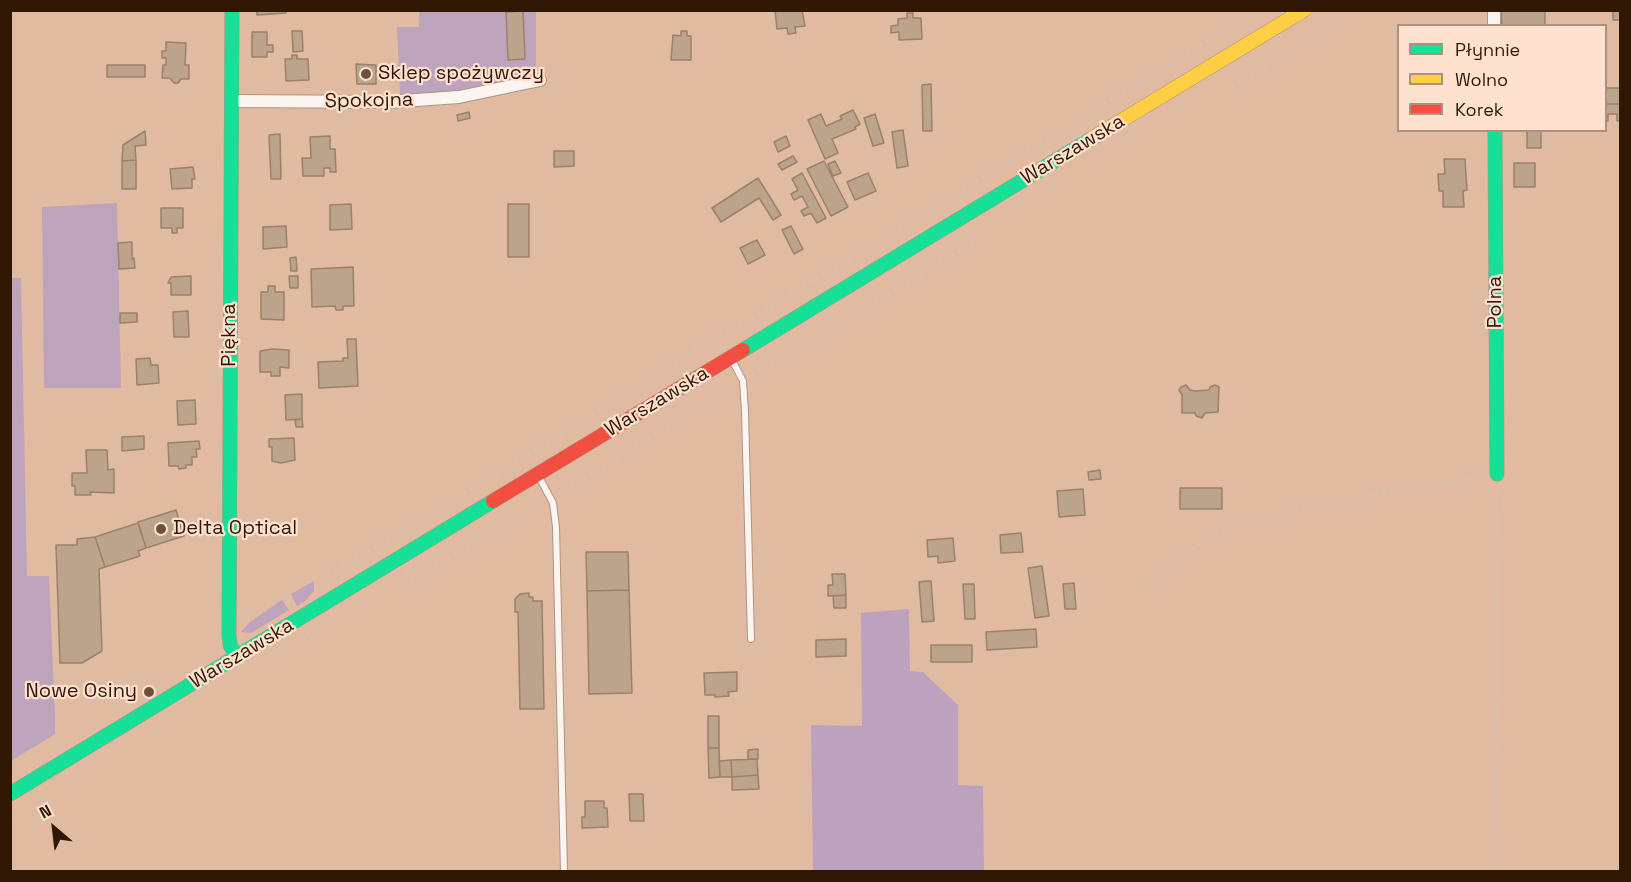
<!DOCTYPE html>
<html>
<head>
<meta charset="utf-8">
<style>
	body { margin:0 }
	#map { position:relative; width:1631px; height:882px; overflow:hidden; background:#e0bba2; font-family:"Space Grotesk",sans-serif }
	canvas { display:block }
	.frame { position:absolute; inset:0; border:12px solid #311805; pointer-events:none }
	.legend { position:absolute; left:1397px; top:24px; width:210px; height:108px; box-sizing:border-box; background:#fee1cf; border:2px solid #ac917e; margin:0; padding:8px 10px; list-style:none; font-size:18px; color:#311805 }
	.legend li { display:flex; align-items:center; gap:12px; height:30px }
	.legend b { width:30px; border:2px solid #ac917e }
	.north { position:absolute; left:24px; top:798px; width:60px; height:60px; -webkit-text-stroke:4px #fee1cf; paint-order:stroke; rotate:332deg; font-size:16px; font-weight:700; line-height:24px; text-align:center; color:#311805 }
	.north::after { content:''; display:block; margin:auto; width:21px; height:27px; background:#311805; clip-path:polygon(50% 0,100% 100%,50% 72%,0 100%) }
</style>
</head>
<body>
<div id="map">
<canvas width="1631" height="882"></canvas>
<div class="frame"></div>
<ul class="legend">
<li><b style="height:8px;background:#16e098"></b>Płynnie</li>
<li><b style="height:8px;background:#ffcf43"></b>Wolno</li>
<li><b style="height:8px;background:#f24e42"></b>Korek</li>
</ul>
<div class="north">N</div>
</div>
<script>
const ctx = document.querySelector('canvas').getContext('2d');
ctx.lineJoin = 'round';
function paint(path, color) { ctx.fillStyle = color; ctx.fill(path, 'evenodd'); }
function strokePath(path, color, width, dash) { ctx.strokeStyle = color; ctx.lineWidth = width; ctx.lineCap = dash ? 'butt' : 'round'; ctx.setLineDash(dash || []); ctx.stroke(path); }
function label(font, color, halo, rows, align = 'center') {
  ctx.font = font + ' "Space Grotesk",sans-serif'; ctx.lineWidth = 4.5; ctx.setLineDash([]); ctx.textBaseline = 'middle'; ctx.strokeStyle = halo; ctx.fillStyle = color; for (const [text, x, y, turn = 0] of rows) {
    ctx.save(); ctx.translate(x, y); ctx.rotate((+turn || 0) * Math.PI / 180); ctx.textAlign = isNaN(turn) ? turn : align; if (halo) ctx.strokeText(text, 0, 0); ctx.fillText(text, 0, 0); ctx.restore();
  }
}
const green = new Path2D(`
	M419 11H536V73L473 90 400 95 397 27H419Z
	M117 203 121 388H44L42 207Z
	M11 278H21L27 576H49L55 716V734L11 761Z
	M314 581V591L306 600 297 606 291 594Z
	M282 600 289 610 251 633 241 632 250 622Z`);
const forest = new Path2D(`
	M909 609 910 671 923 672 958 705V785L983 786 984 871H813L811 725 862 726 861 613Z`);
const building = new Path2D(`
	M257 10H286V13L257 15Z
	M775 10H802L805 26 795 27 796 33 788 34 787 28 777 29Z
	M1545 10V26H1502L1501 11Z
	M1613 10H1620V20H1613Z
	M523 11 525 59 508 60 506 12Z
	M907 13H913V18H921L922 39 899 40V32L891 33V26L898 25V19L907 18Z
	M292 31H302L303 51 293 52Z
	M681 31H687V36H691V60H671L673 35 681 36Z
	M252 32H267V45H273V52H267V57H252Z
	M166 42 186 43 185 65H189V79H181L178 83H174L170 78H162L163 65H166V58H162V51H166Z
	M292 55H297V59H308L309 80 286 81 285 59H292Z
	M356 64 376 65V84H357Z
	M107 65H145V77H107Z
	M931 84 932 131H923L922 85Z
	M1606 88H1620V104H1606Z
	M1606 104H1620V121H1617V114H1608V121H1606Z
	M853 110 860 124 855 127 856 129 832 139 838 153 825 159 808 120 821 114 826 126 842 119 840 116Z
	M469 112 470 118 458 121 457 115Z
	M875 114 884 143 873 146 864 118Z
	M903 130 908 166 897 168 892 132Z
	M145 131 146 145 135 146 136 160 122 161 123 145Z
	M1527 131H1541V148H1527Z
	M280 134 281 179H271L269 135Z
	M330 136V149H335L336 172H330V168H324V176H303L302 158H311L310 137Z
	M786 136 790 146 778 152 774 142Z
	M554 151H574V166L554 167Z
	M793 156 797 162 782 170 778 164Z
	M1444 159H1465L1467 190 1463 191 1464 207H1443V191H1439L1438 174H1445Z
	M136 160V189H122V161Z
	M824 161 848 207 831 216 807 169Z
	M835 161 841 173 833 176 828 164Z
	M1514 163H1535V187H1514Z
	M193 167 195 179H192V188L172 189 170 169Z
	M802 173 826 218 817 223 811 213 804 216 801 211 808 207 802 196 794 200 791 194 798 190 792 179Z
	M868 173 876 191 855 200 847 182Z
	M758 178 781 215 773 220 759 198 721 222 712 208Z
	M351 204 352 229 330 230V205Z
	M508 204H529V257H508Z
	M161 208H183V228H177V233H172V228H161Z
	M286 226 287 247 263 249V227Z
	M791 226 803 249 794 254 782 230Z
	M757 240 765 255 748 264 740 248Z
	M132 242V259L134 258 135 268 119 269 118 243Z
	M296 257 297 271H291L290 258Z
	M353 267 354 306H343V310H336L335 306 312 307 311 269Z
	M191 276V295H171V283H168L171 277Z
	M289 276H298V288H290Z
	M268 286H275V292H284V320L261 319V292H268Z
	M188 311 189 337H174L173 312Z
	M120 313H137V322L120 323Z
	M347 339H356L358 386 319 388 318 362 343 361V358H348Z
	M272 349 289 350V368L280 367V376H271V372H260V351Z
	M150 358 151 365H158L159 383 137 385 136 359Z
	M1186 385 1190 390 1195 391 1209 390 1210 387 1215 385 1219 387 1218 412 1205 413 1202 418 1196 416 1195 413H1182V395L1179 390 1181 387Z
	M302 394V419L286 420 285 395Z
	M195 400 196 424 178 425 177 401Z
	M302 419 303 427H296L295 420Z
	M144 436V449L122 451V437Z
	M294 438 295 460 281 463 272 461V447H269V439Z
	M199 441 200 449H196L197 457H192V465H186V468L179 469 178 466H169L168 443Z
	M86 450H107L108 470 114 469V493L90 492 91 495H75V486H72V473H87Z
	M1100 470 1101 479 1089 480 1088 472Z
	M1180 488H1222V509H1180Z
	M1083 489 1085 515 1059 517 1057 491Z
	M176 510 184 536 146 548 138 522Z
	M138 523 146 548 138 551 140 556 105 567 95 537Z
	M1021 533 1023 552 1001 553 1000 535Z
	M95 537 105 567 99 569 102 651 82 663H60L56 545H77V539Z
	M953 538 955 561 938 563V556L928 557 927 540Z
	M586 552H628L629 590 587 591Z
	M1042 566 1049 616 1035 618 1028 568Z
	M832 574H845L846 595 828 596V585H833Z
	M926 581H931L934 621 922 622 919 582Z
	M1074 583 1076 609H1065L1063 584Z
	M963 584H974L975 619H965Z
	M629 590 632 693 589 694 587 591Z
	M529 593V597H533V601H542L544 709H520L518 612H515V599L520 594Z
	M846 595V608H834L833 596Z
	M1036 629 1037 647 987 650 986 632Z
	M846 639V656L816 657V640Z
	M931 645H972V662H931Z
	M737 672V691L728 692 729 696 715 697V695H705L704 673Z
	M708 716H719V748H708Z
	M708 748H719L720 777 709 778Z
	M758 749V759H748V750Z
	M757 759 758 775 732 777 731 760Z
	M731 760 732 777H720L719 761Z
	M758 775 759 789 732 790V777Z
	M629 794H643L644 821H630Z
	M585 801H604V808H607L608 827 582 828V817H585Z`);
const path = new Path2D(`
	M1232 86 1358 10
	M1088 123 1085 117 1088 112 1144 81 1255 10
	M752 375 978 240
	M558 494 732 388
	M406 573 412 581H416L436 566 543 503
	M321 576 343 566 409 527 665 371 707 342 752 319 796 290 932 209 1043 140 1048 139 1051 143
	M1151 584 1207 537 1243 521 1373 494 1483 476
	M285 595 291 605
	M307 631 313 641
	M1496 872 1497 489`);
const lane = new Path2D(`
	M732 360 743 381 745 412 751 639
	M539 477 553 503 556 527 564 872`);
const street = new Path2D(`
	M1494 10V26
	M231 101 388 102 459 97 540 80`);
const fast = new Path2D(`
	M232 10 229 635 230 645 237 657
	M1495 130 1497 474
	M743 350 1091 139
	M10 794 493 501`);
const slow = new Path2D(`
	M1091 139 1304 10`);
const jam = new Path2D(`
	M493 501 743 350`);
const markers = [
	[366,74,6,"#6e513c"],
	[161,529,6,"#6e513c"],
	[149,692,6,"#6e513c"]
];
const poiNames = [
	["Sklep spożywczy",378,74],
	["Delta Optical",173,529],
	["Nowe Osiny",137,692,"right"]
];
const streetNames = [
	["Spokojna",369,101,-1],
	["Warszawska",1073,150,-31],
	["Polna",1496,302,-90],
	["Piękna",230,335,-90],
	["Warszawska",657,402,-31],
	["Warszawska",242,654,-31]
];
paint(green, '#bda3bc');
paint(forest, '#bda2bf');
paint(building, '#bca38b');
strokePath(building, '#9a8168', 1.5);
strokePath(lane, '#b09480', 8);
strokePath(street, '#b09480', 14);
strokePath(fast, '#b09480', 15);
strokePath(slow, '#b09480', 15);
strokePath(jam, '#b09480', 15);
strokePath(path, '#cfc4bc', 2, [3, 4.5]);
strokePath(lane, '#faf5f1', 6);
strokePath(street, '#faf5f1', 12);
strokePath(fast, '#16e098', 14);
strokePath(slow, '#ffcf43', 14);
strokePath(jam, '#f24e42', 14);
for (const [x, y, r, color] of markers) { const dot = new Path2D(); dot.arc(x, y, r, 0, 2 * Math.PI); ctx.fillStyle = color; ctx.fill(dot); strokePath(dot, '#fee1cf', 2); }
label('20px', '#311805', '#fee1cf', poiNames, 'left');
label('20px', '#311805', '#fee1cf', streetNames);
</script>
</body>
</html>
